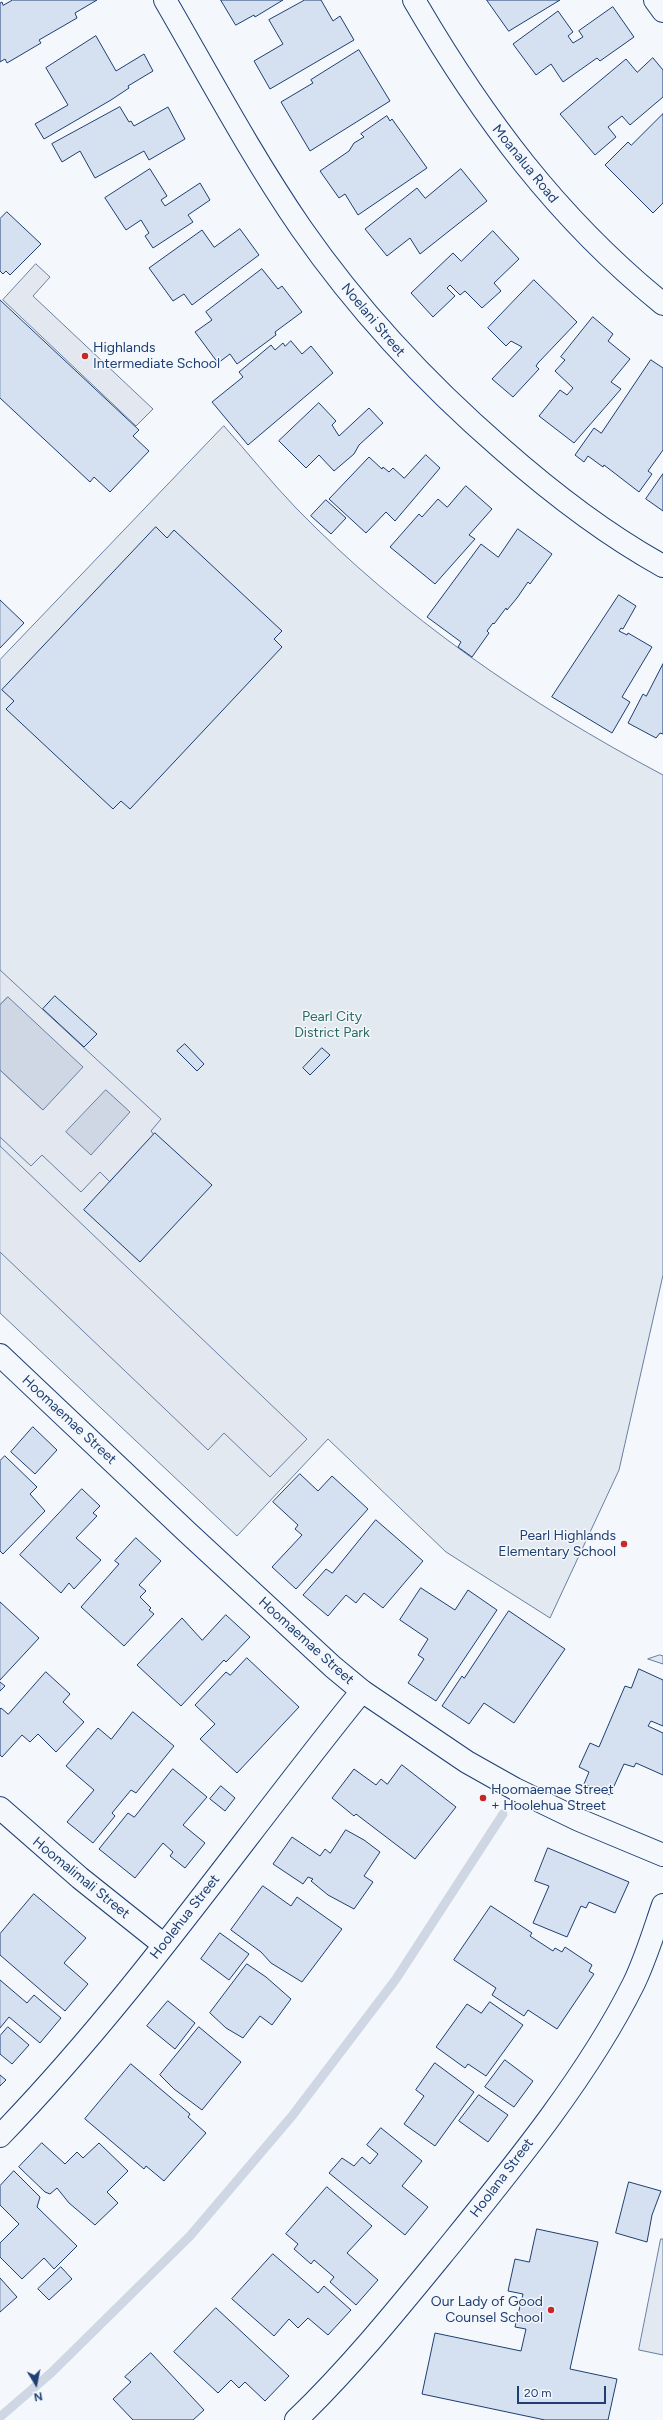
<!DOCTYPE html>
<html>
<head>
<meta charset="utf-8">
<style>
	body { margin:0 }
	#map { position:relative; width:663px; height:2420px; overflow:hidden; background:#f4f7fb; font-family:Figtree,sans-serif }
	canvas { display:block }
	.north { position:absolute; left:16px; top:2364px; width:40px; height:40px; -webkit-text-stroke:3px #f4f7fb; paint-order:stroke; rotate:170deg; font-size:11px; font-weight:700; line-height:16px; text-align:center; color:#1d3f73 }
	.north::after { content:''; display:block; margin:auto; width:14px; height:18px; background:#1d3f73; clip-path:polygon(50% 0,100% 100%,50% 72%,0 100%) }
	.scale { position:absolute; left:517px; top:2386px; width:89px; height:18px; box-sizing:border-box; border:2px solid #1d3f73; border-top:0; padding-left:5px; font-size:12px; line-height:14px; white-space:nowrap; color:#1d3f73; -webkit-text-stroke:3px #f4f7fb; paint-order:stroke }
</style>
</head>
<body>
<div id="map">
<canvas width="663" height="2420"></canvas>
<div class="north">N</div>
<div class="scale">20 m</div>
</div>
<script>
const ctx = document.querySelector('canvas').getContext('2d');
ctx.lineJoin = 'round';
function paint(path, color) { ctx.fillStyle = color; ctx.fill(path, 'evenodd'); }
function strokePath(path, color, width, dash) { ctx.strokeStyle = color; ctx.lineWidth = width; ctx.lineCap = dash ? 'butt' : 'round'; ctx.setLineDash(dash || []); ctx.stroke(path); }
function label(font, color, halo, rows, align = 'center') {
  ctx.font = font + ' Figtree,sans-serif'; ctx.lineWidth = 3; ctx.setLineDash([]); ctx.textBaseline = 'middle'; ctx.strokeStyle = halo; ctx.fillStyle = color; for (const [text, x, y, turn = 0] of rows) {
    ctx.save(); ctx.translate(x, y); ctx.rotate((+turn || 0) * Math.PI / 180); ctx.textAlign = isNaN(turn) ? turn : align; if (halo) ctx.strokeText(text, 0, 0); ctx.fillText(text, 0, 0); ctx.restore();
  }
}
const green = new Path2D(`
	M224 426C248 453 271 482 296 508 402 617 529 704 663 775V1275L619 1470 550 1618 446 1552 328 1439 237 1536 0 1313V660Z
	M660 1655 663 1656V1664L648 1659Z
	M661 2239H663V2355L639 2350Z`);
const parking = new Path2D(`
	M36 264 50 277 33 296 153 409 136 426 3 300Z
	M0 970 161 1119 151 1131 154 1135 110 1182 100 1172 81 1192 42 1155 31 1166 0 1137V1070L43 1110 8 997 0 1005Z
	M0 1146 307 1439 270 1477 224 1433 208 1450 0 1252Z`);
const water = new Path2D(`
	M8 997 83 1067 43 1110 0 1070V1005Z
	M106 1090 130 1112 91 1155 66 1132Z`);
const stream = new Path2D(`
	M0 2417 51 2373 190 2236 292 2116 396 1979 503 1814`);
const building = new Path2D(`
	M13 0H97L75 13 77 18 39 40 41 43 7 63 5 59 0 62V3L2 2 3 5Z
	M221 0H283L255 17 254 15 236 25Z
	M305 0H321L333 21 340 16 354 40 270 89 254 61 283 44 269 20Z
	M487 0H560L509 31Z
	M613 7 634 37 600 61 597 58 563 82 551 64 536 75 513 44 558 11 573 32 568 36 573 43 583 37 579 31Z
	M96 36 116 71 144 54 153 71 128 86 129 88 111 100 44 139 35 124 68 105 46 68Z
	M359 50 390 101 310 151 281 102 313 83 311 80Z
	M653 58 663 70V97L630 125 622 116 608 127 616 137 595 155 560 114 626 59 637 72Z
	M120 107 129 122 131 121 134 126 168 107 185 139 149 160 144 151 95 178 80 151 62 162 52 144Z
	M663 114V203L653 213 605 165 628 142 631 145Z
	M387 116 390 121 392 119 427 168 358 215 345 194 339 198 320 171 349 151 354 143 364 137 361 134Z
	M150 169 167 196 161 200 165 206 200 183 210 200 188 215 193 222 153 248 145 236 149 233 141 220 126 230 105 198Z
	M461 169 487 201 420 254 410 238 387 256 365 229 417 188 425 198Z
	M7 212 41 244 10 275 6 271 3 274 0 271V219Z
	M240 229 259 255 192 305 184 294 173 301 149 268 202 230 214 247Z
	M493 231 519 259 494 283 501 291 482 308 465 291 460 295 450 285 447 288 455 296 433 317 411 293 453 253 461 261Z
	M262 269 278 289 282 286 302 312 275 332 276 335 237 364 230 354 218 363 195 332 212 320 206 312Z
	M534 280 577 322 538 363 536 366 539 369 513 397 492 379 522 347 511 341 506 346 488 328Z
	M0 300 139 430 133 436 149 451 110 492 94 477 90 482 0 398Z
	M593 317 613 334 608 341 630 359 611 382 621 389 574 443 539 416 560 390 567 395 573 388 555 371 565 360 561 357Z
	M291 341 302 354 311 346 333 373 248 445 212 402 243 377 239 372 271 345 275 350 283 343 285 346Z
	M651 360 663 368V450L648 471 652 474 639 492 604 465 603 467 588 456 584 462 575 455 594 428 601 433Z
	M319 403 336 421 332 425 339 436 369 408 383 423 359 445 354 454 334 471 319 455 306 468 279 441Z
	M426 455 440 468 395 521 386 512 366 533 329 499 369 457 382 469 383 467 389 472 393 468 404 478Z
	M663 474V511L646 499Z
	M466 486 492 509 469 535 475 539 435 584 390 547 419 514 422 517 438 499 447 507Z
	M326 500 346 518 331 534 311 516Z
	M156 527 167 538 174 530 282 631 274 639 282 647 130 809 121 801 113 809 6 709 14 701 2 690Z
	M518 529 552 554 530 584 528 582 517 598 507 610 506 608 494 624 493 623 487 631 489 633 472 657 458 647 461 642 427 617 481 544 498 557Z
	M619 595 636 606 623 629 621 628 619 631 627 635 628 633 652 647 622 697 630 702 612 733 552 697Z
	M0 600 24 623 0 648Z
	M663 664V734L660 733 656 738 628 723 643 694 646 696Z
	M55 996 97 1034 84 1047 43 1009Z
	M185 1044 204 1064 197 1071 177 1051Z
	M322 1048 330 1055 310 1075 303 1068Z
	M155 1133 212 1185 140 1262 84 1210Z
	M33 1427 57 1450 35 1474 11 1452Z
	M5 1456 37 1487 30 1494 45 1511 3 1554 0 1551V1461Z
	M300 1474 318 1491 332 1476 368 1509 296 1589 272 1567 302 1535 295 1529 298 1525 273 1502Z
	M82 1489 100 1506 93 1513 97 1516 76 1538 101 1560 74 1589 69 1583 61 1593 20 1555Z
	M376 1520 423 1561 383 1608 364 1593 356 1603 346 1595 328 1616 303 1595 326 1569 332 1573Z
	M136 1538 161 1561 139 1585 146 1591 140 1597 151 1608 149 1610 154 1614 124 1646 81 1607 119 1564 115 1561Z
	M421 1588 455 1610 468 1590 497 1610 436 1701 408 1683 424 1659 418 1655 428 1639 400 1620Z
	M0 1602 39 1638 0 1680Z
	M509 1611 565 1649 514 1723 484 1703 469 1724 442 1706 462 1676 464 1678Z
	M226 1615 250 1637 226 1662 224 1660 181 1706 137 1665 182 1618 202 1640Z
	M247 1658 299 1707 237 1773 200 1739 215 1724 195 1705 226 1672 230 1675Z
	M639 1669 663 1680V1726L651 1721 648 1726 663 1733V1775L636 1763 634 1767 624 1764 610 1795 584 1784 589 1772 579 1767 590 1743 599 1747 625 1686 631 1688Z
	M46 1672 70 1694 63 1702 84 1722 56 1752 38 1734 30 1742 22 1735 2 1757 0 1755V1709L1 1708 8 1714Z
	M0 1682 5 1686 0 1691Z
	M133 1712 174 1746 136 1793 131 1790 112 1813 115 1816 93 1843 67 1822 94 1790 66 1766 98 1728 111 1739Z
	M402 1765 456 1807 415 1859 356 1814 354 1816 332 1798 354 1769 376 1785 381 1779 387 1784Z
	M173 1769 207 1797 183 1825 205 1843 185 1868 170 1856 173 1852 163 1843 135 1878 99 1849 128 1813 134 1817Z
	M221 1786 235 1798 225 1811 210 1799Z
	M346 1830 364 1840 380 1852 364 1876 373 1882 354 1909 328 1895 311 1881 313 1879 308 1877 303 1884 273 1864 292 1837 320 1856 325 1849 330 1853Z
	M548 1848 629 1882 615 1913 589 1902 586 1908 581 1906 567 1937 533 1923 549 1886 535 1881Z
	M263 1886 291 1906 297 1897 342 1929 302 1982 271 1963 261 1952 231 1930Z
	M34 1894 86 1938 64 1963 88 1984 65 2011 0 1955V1934Z
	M491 1906 532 1933 530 1936 553 1951 555 1948 562 1952 565 1947 592 1965 589 1971 594 1974 557 2029 528 2010 524 2016 492 1995 496 1988 454 1960Z
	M220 1933 249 1954 229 1980 201 1959Z
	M247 1964 266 1977 291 1999 272 2025 260 2016 243 2038 226 2028 210 2013Z
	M0 1980 27 2003 34 1995 61 2018 40 2043 9 2017 0 2028Z
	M168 2001 195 2023 175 2049 147 2026Z
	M490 2002 523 2025 486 2076 468 2064 465 2068 436 2047 467 2004 481 2013Z
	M8 2027 29 2045 12 2064 0 2054V2036Z
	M199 2027 241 2062 202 2110 174 2089 160 2075Z
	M505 2060 533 2081 514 2107 485 2087Z
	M435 2063 474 2092 435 2146 404 2124 424 2096 416 2090Z
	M131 2064 190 2114 188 2117 206 2133 164 2181 146 2166 144 2169 85 2119Z
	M0 2075 6 2080 0 2086Z
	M479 2095 508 2115 488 2142 459 2121Z
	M381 2128 422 2161 402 2186 428 2207 405 2235 329 2173 342 2158 354 2166 362 2157 370 2164 378 2154 367 2145Z
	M42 2143 65 2164 77 2152 83 2158 99 2143 128 2171 107 2192 118 2203 95 2225 69 2203 57 2188 50 2194 45 2192 19 2167Z
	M14 2171 40 2197 37 2207 77 2246 54 2269 44 2258 22 2279 0 2257V2243L19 2224 0 2205V2186Z
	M629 2182 661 2191 652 2215 647 2242 616 2233Z
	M327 2187 372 2226 347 2253 378 2280 356 2305 330 2282 334 2277 314 2260 311 2264 294 2249 298 2244 286 2234Z
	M537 2229 598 2242 570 2369 617 2379 608 2420H545L422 2394 435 2333 521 2351 526 2329 515 2327 523 2294 508 2291 515 2259 529 2262Z
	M273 2254 318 2293 324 2286 351 2310 328 2335 308 2318 298 2328 289 2319 274 2336 232 2299Z
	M61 2267 72 2279 49 2300 38 2289Z
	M0 2278 17 2297 0 2312Z
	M216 2308 289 2376 265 2401 245 2382 239 2388 231 2380 218 2393 174 2352Z
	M151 2353 204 2410 193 2420H133L113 2399 131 2382 125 2377Z`);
const street = new Path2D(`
	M655 0 663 11
	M0 1808 80 1878 164 1945
	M0 2136C133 1999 242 1839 362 1691
	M296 2420C352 2366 401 2305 450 2245 514 2166 589 2074 634 1983 646 1958 654 1931 663 1905`);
const secondary = new Path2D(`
	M165 0C209 76 251 155 301 228 358 310 426 383 502 449 552 493 605 534 663 566
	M414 0C482 117 557 218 663 304
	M0 1355 187 1532 333 1667 362 1691 467 1762 515 1789 579 1820 663 1855`);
const markers = [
	[85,356,4,"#c62828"],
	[624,1544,4,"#c62828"],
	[483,1798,4,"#c62828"],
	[551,2310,4,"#c62828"]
];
const streetNames = [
	["Moanalua Road",525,164,51],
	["Noelani Street",373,320,50],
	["Hoomaemae Street",69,1420,43],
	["Hoomaemae Street",306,1641,42],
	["Hoomalimali Street",81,1878,39],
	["Hoolehua Street",185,1917,-52],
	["Hoolana Street",502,2178,-53]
];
const poiNames = [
	["Highlands",93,348],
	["Intermediate School",93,364],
	["Pearl Highlands",616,1536,"right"],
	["Elementary School",616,1552,"right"],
	["Hoomaemae Street",491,1790],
	["+ Hoolehua Street",491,1806],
	["Our Lady of Good",543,2302,"right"],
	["Counsel School",543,2318,"right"]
];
const parkNames = [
	["Pearl City",332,1017],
	["District Park",332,1033]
];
paint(green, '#e3e9f0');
strokePath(green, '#687fa3', 1);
paint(parking, '#e3e8f0');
strokePath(parking, '#687fa3', 1);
paint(water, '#cfd7e4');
strokePath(water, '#687fa3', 1);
strokePath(stream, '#cfd7e4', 9);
paint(building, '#d5e0f0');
strokePath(building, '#1d3f73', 1);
strokePath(street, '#1d3f73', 24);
strokePath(secondary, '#1d3f73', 24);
strokePath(street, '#f4f7fb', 22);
strokePath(secondary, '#f4f7fb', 22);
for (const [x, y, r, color] of markers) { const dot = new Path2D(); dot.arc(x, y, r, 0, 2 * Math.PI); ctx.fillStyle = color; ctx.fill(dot); strokePath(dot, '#f4f7fb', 1.5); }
label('14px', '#1d3f73', '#f4f7fb', streetNames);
label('14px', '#1d3f73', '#f4f7fb', poiNames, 'left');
label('14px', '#2c6c60', '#f4f7fb', parkNames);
</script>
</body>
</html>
